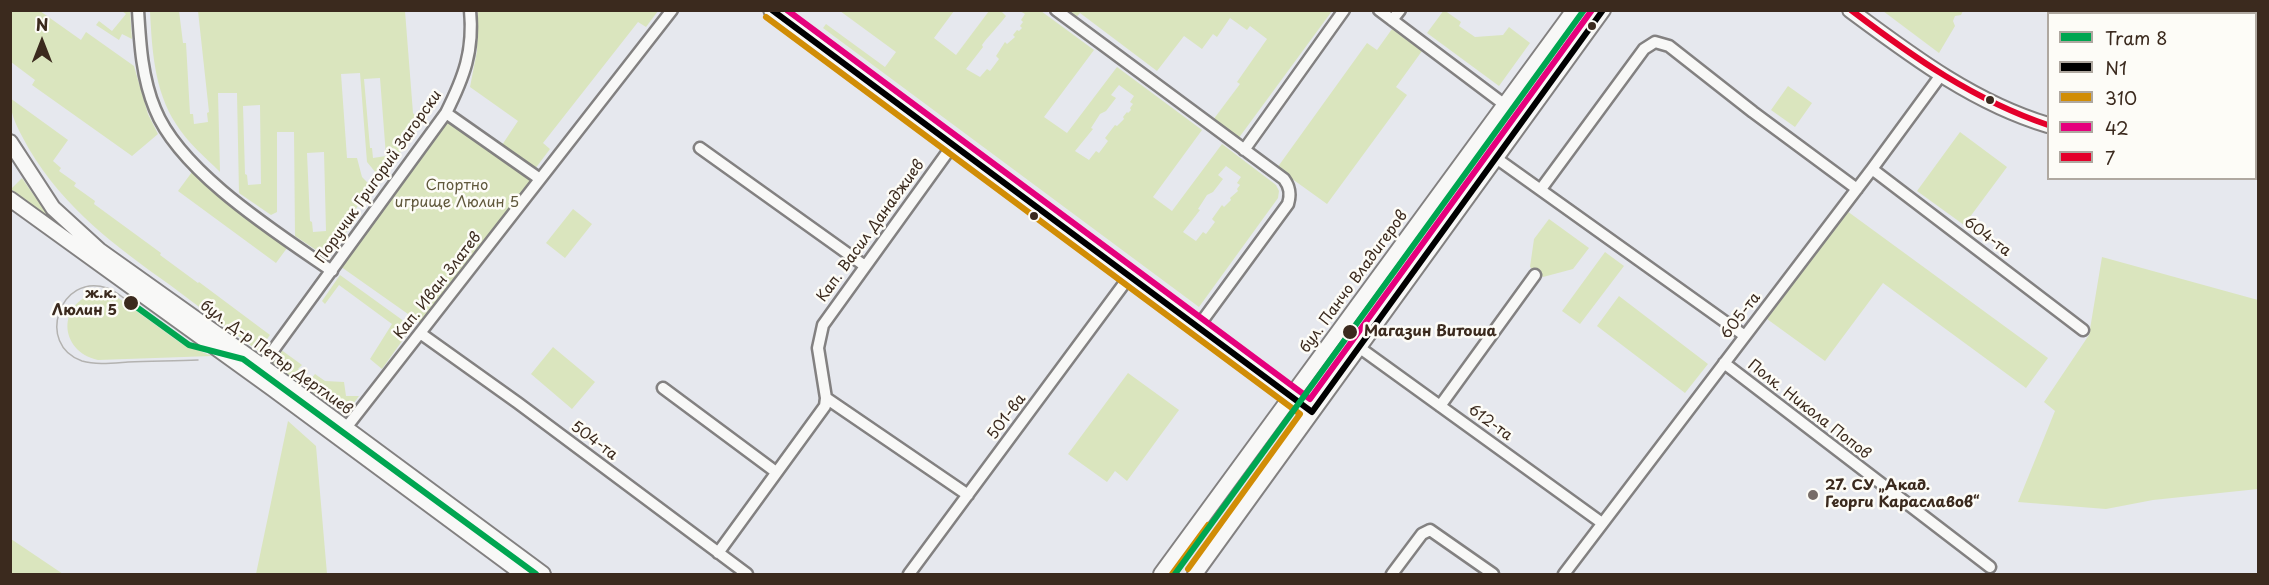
<!DOCTYPE html>
<html>
<head>
<meta charset="utf-8">
<style>
	body { margin:0 }
	#map { position:relative; width:2269px; height:585px; overflow:hidden; background:#e6e8ee; font-family:"Playpen Sans",sans-serif }
	canvas { display:block }
	.frame { position:absolute; inset:0; border:12px solid #3b2a1e; pointer-events:none }
	.legend { position:absolute; left:2047px; top:12px; width:210px; height:168px; box-sizing:border-box; background:#fdfcf7; border:2px solid #afa8a0; margin:0; padding:8px 10px; list-style:none; font-size:18px; color:#3b2a1e }
	.legend li { display:flex; align-items:center; gap:12px; height:30px }
	.legend b { width:30px; border:2px solid #afa8a0 }
	.north { position:absolute; left:12px; top:12px; width:60px; height:60px; -webkit-text-stroke:4px #fdfcf7; paint-order:stroke; rotate:0deg; font-size:16px; font-weight:700; line-height:24px; text-align:center; color:#3b2a1e }
	.north::after { content:''; display:block; margin:auto; width:21px; height:27px; background:#3b2a1e; clip-path:polygon(50% 0,100% 100%,50% 72%,0 100%) }
</style>
</head>
<body>
<div id="map">
<canvas width="2269" height="585"></canvas>
<div class="frame"></div>
<ul class="legend">
<li><b style="height:8px;background:#00a651"></b>Tram 8</li>
<li><b style="height:8px;background:#000"></b>N1</li>
<li><b style="height:8px;background:#d18d06"></b>310</li>
<li><b style="height:8px;background:#e5007d"></b>42</li>
<li><b style="height:8px;background:#e4002b"></b>7</li>
</ul>
<div class="north">N</div>
</div>
<script>
const ctx = document.querySelector('canvas').getContext('2d');
ctx.lineJoin = 'round';
function paint(path, color) { ctx.fillStyle = color; ctx.fill(path, 'evenodd'); }
function strokePath(path, color, width, dash) { ctx.strokeStyle = color; ctx.lineWidth = width; ctx.lineCap = dash ? 'butt' : 'round'; ctx.setLineDash(dash || []); ctx.stroke(path); }
function label(font, color, halo, rows, align = 'center') {
  ctx.font = font + ' "Playpen Sans",sans-serif'; ctx.lineWidth = 5; ctx.setLineDash([]); ctx.textBaseline = 'middle'; ctx.strokeStyle = halo; ctx.fillStyle = color; for (const [text, x, y, turn = 0] of rows) {
    ctx.save(); ctx.translate(x, y); ctx.rotate((+turn || 0) * Math.PI / 180); ctx.textAlign = isNaN(turn) ? turn : align; if (halo) ctx.strokeText(text, 0, 0); ctx.fillText(text, 0, 0); ctx.restore();
  }
}
const green = new Path2D(`
	M11 10 40 11 81 40 86 32 134 66 148 114 158 134 132 156 32 85 35 80 11 62Z
	M1444 10 1461 22 1459 26 1475 37 1503 35 1509 27 1530 43 1499 86 1427 33Z
	M122 11H130L132 39 122 34 119 40 96 25 99 21 112 31 126 14Z
	M150 11H179L183 43H186L190 114H193L194 124 208 122 207 113 209 112 198 11H405L413 113 422 123 381 179 367 162 360 73 341 74 347 158H357L362 177 372 187 343 226 348 230 328 258 295 236 294 132H277V212L271 215 239 193 237 93H218L220 172C205 157 187 142 176 124 154 90 152 49 150 11ZM380 78 386 156 373 158 372 148H370L364 79ZM260 105 261 184 248 185 247 175 245 174 243 106ZM324 152 326 231 313 232 312 222 310 221 307 153Z
	M478 11V10L658 11 646 27 638 22 543 143 550 149 535 169 502 145 518 121 470 87 477 51Z
	M840 11H954L934 38 956 55 989 11H1003L1002 12 1006 16C997 28 990 34 982 45L983 47 966 69 980 77 987 69 990 71 999 59 996 56 1005 42 1007 44 1015 37 1013 35 1017 30 1019 31 1022 28 1020 26 1023 22 1021 20 1025 14 1020 11H1041L1094 50 1044 117 1067 133 1117 67 1202 130 1153 197 1172 211 1222 144 1276 185 1279 191 1278 198 1199 307 823 28 826 24 885 67 896 52ZM1119 85 1134 96 1130 102 1133 104 1130 108 1131 110 1128 113 1127 112 1123 117 1124 119 1117 126 1115 125 1105 138 1108 141 1099 153 1096 151 1089 160 1075 151 1093 129 1091 128 1100 114 1106 111 1116 98 1111 95ZM1226 166 1241 177 1237 183 1240 185 1237 189 1238 191 1230 198 1231 200 1224 207 1222 205 1212 219 1215 222 1206 234 1203 232 1196 241 1183 232 1200 210 1198 209 1207 195 1213 192 1223 179 1218 175Z
	M1061 11H1332L1238 139 1213 120 1240 84 1237 82 1267 39 1250 26 1247 30 1230 18 1217 37 1213 34 1202 49 1184 36 1157 71 1080 13 1074 20Z
	M1883 11H1963L1961 15 1955 16 1953 21 1955 26 1939 53Z
	M1392 29 1422 51 1396 87 1407 95 1327 204 1277 168 1367 43 1377 50Z
	M1788 86 1812 103 1795 127 1771 110Z
	M10 98 68 140 53 161 61 168 59 171 76 183 74 186 95 201 94 204 161 253 160 255 198 283 199 282 270 335 258 351C229 329 199 307 170 285 114 245 65 209 29 149 20 132 10 117 10 98Z
	M446 113 540 179 425 326 337 264Z
	M1960 132 2007 167 1964 225 1917 191Z
	M192 172 228 205 287 248 276 263 178 191Z
	M22 178 51 220 11 189Z
	M573 209 592 224 565 258 546 243Z
	M1847 211 2048 358 2026 388 1883 283 1825 361 1767 319Z
	M1549 219 1589 248 1573 269 1543 277 1530 267 1534 239Z
	M1605 252 1624 266 1580 324 1562 311Z
	M2102 257 2258 300V489L2153 500 2106 509 2018 502 2055 411 2044 402 2089 335Z
	M340 275 412 327 382 369 370 359 392 324 339 285 325 304 322 301Z
	M97 293 117 297 182 344 212 356 98 360C58 351 57 302 97 293Z
	M1619 296 1708 364 1685 393 1597 326Z
	M553 347 595 382 572 409 531 374Z
	M280 349 302 365 298 369 311 379 315 374 325 381 344 382 346 396H359L345 415 271 362Z
	M1128 373 1179 410 1127 481 1115 471 1107 482 1068 454Z
	M288 421 316 446 327 574H256Z
	M10 539H11L63 574H11Z`);
const street = new Path2D(`
	M138 10C140 44 142 78 155 109 180 172 277 233 332 271
	M1056 10 1284 179C1290 187 1291 194 1288 204L1197 328
	M1379 10 1505 105
	M1392 20 1400 10
	M446 113 540 179
	M700 148 865 266
	M1244 150 1344 10
	M1496 158 1745 336
	M1872 169 2083 330
	M1541 189 1644 49 1655 42 1669 46 1753 112 1857 189
	M420 333 518 403 747 574
	M1360 348 1602 523
	M1724 363 1990 567
	M258 371 446 113C464 77 474 51 470 10
	M663 388 776 472
	M826 398 968 495
	M1440 406 1535 275
	M342 433 672 10
	M718 553 825 406 826 398 818 348 823 325 952 146
	M909 574 1129 277
	M1392 574 1422 534 1430 530 1493 574
	M1564 574 1872 169 1941 75`);
const secondary = new Path2D(`
	M771 10 1312 412
	M1850 10C1912 56 1974 103 2048 125
	M2256 135H2258
	M10 142 53 208 99 250 262 366 543 574
	M10 199 273 389 523 574
	M1161 574 1574 10
	M1195 574 1603 10`);
const tram = new Path2D(`
	M131 303C123 298 116 291 107 288 60 272 35 345 82 361 96 365 113 363 128 362 151 361 174 361 198 360`);
const bus1 = new Path2D(`
	M772 10 1312 412 1603 10`);
const bus2 = new Path2D(`
	M766 17 1300 414 1188 569
	M1172 574 1208 525`);
const bus3 = new Path2D(`
	M787 10 1310 399 1592 10`);
const bus4 = new Path2D(`
	M1851 10C1913 57 1974 100 2048 125`);
const tram1 = new Path2D(`
	M131 303 189 345 243 359 536 574
	M1175 574 1584 10`);
const markers = [
	[1592,26,5,"#3b2a1e"],
	[1990,100,5,"#3b2a1e"],
	[1034,216,5,"#3b2a1e"],
	[131,303,8,"#3b2a1e"],
	[1350,332,8,"#3b2a1e"],
	[1813,495,6,"#776c67"]
];
const streetNames = [
	["Поручик Григорий Загорски",379,177,-55],
	["Кап. Васил Данаджиев",871,231,-54],
	["604-та",1987,237,37],
	["бул. Панчо Владигеров",1354,282,-54],
	["Кап. Иван Златев",438,286,-52],
	["605-та",1741,316,-52],
	["бул. Д-р Петър Дертлиев",276,358,36],
	["Полк. Никола Попов",1809,410,38],
	["501-ва",1007,417,-53],
	["612-та",1490,423,36],
	["504-та",594,441,37]
];
const parkNames = [
	["Спортно",457,186],
	["игрище Люлин 5",457,203]
];
const stopNames = [
	["ж.к.",117,294],
	["Люлин 5",117,311],
	["Магазин Витоша",1364,332,"left"]
];
const poiNames = [
	["27. СУ „Акад.",1825,486],
	["Георги Караславов“",1825,503]
];
paint(green, '#dae5be');
strokePath(street, '#838181', 15);
strokePath(secondary, '#838181', 18);
strokePath(street, '#f8f8f7', 10);
strokePath(secondary, '#f8f8f7', 14);
strokePath(tram, '#b3b2b0', 1.5);
strokePath(bus1, '#000', 6);
strokePath(bus2, '#d18d06', 6);
strokePath(bus3, '#e5007d', 6);
strokePath(bus4, '#e4002b', 6);
strokePath(tram1, '#00a651', 6);
for (const [x, y, r, color] of markers) { const dot = new Path2D(); dot.arc(x, y, r, 0, 2 * Math.PI); ctx.fillStyle = color; ctx.fill(dot); strokePath(dot, '#fdfcf7', 2); }
label('15px', '#3b2a1e', '#fdfcf7', streetNames);
label('15px', '#60583c', '#fdfcf7', parkNames);
label('bold 15px', '#3b2a1e', '#fdfcf7', stopNames, 'right');
label('bold 15px', '#3b2a1e', '#fdfcf7', poiNames, 'left');
</script>
</body>
</html>
